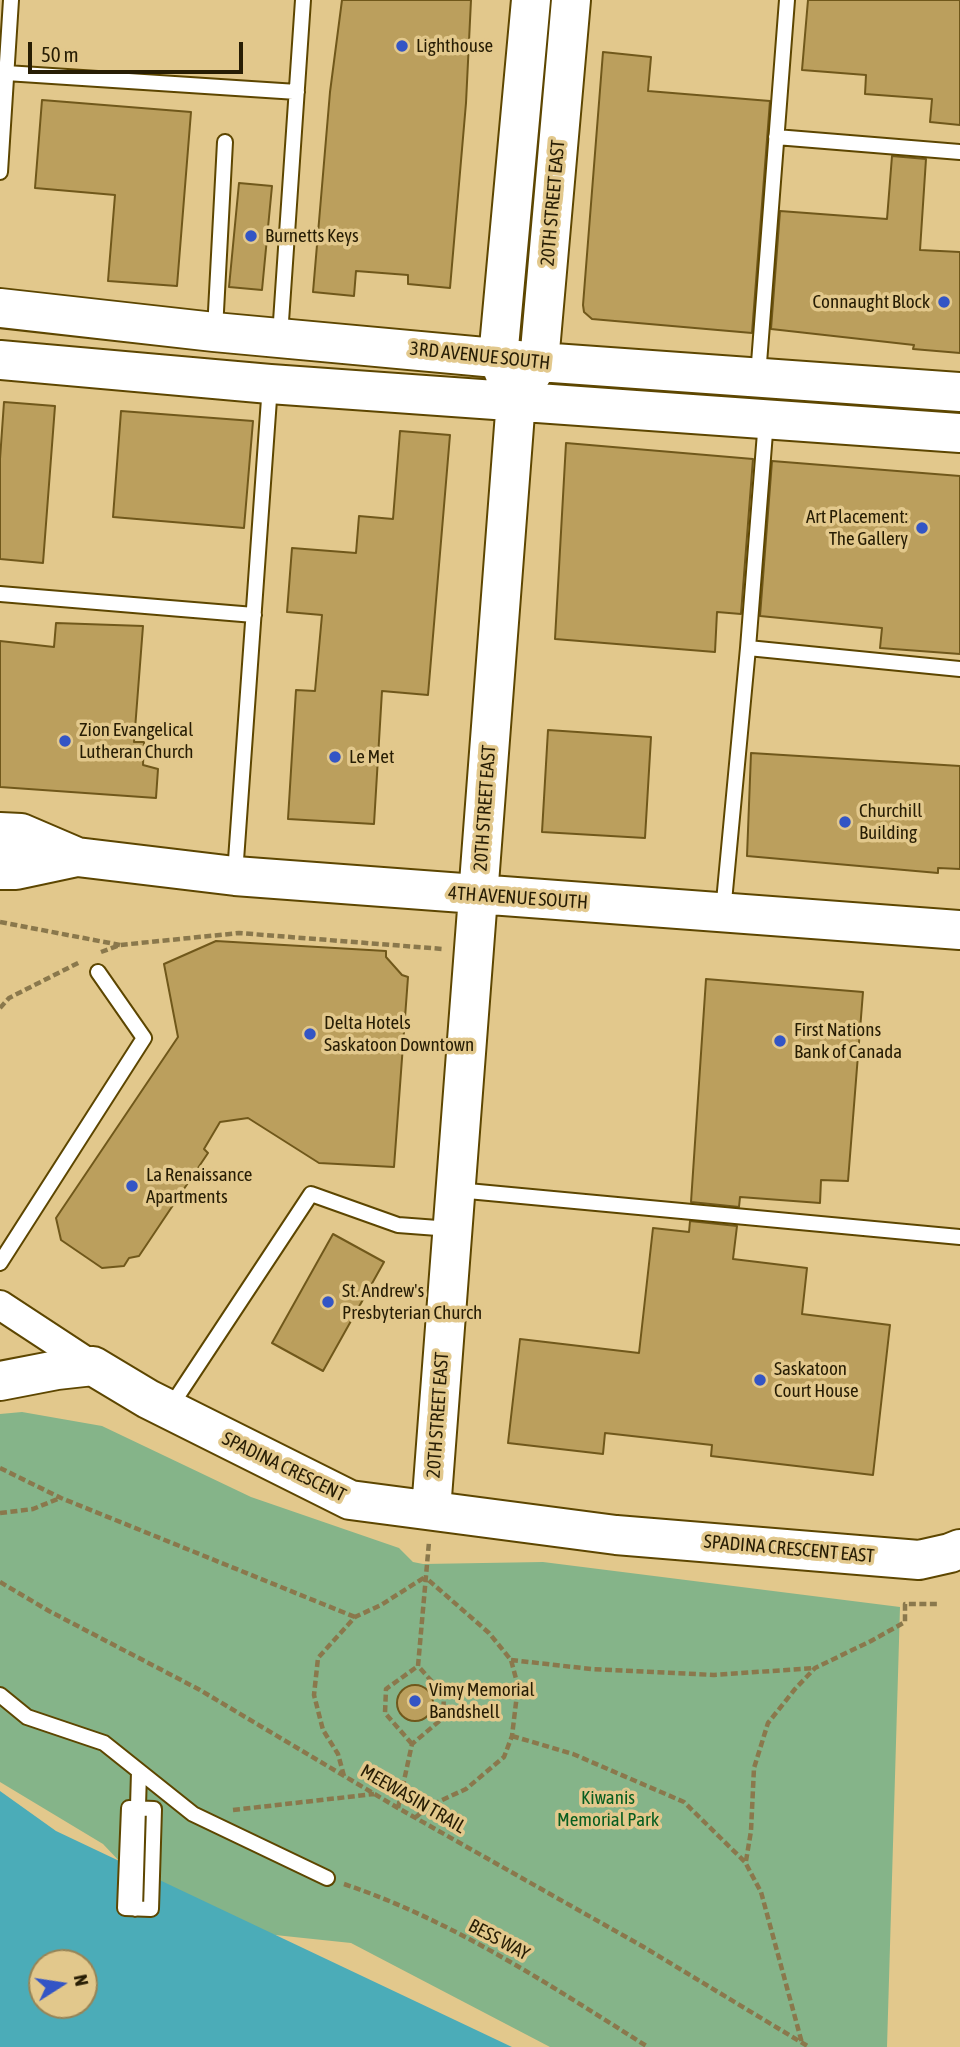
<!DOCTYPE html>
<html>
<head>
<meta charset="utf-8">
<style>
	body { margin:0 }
	#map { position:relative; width:960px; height:2047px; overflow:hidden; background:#e2c88c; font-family:"Asap Condensed",sans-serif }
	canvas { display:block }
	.north { position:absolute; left:28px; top:1949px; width:70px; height:70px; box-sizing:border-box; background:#e2c88c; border:2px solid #978456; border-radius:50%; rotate:78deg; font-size:19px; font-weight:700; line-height:28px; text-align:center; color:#271d04 }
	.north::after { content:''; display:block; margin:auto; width:24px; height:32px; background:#3355c5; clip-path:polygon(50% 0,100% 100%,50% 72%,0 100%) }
	.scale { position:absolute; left:28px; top:42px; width:215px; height:32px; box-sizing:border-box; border:4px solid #271d04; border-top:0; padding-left:9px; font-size:21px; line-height:24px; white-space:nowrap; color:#271d04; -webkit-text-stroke:5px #e2c88c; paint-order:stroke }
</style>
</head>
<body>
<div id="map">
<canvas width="960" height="2047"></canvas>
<div class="north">N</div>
<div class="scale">50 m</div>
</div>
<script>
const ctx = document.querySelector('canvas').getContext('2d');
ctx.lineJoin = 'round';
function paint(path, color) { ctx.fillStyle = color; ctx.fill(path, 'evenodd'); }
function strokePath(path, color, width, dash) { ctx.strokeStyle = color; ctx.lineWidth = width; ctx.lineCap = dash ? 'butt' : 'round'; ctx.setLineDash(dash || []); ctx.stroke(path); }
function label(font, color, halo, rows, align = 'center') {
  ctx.font = font + ' "Asap Condensed",sans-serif'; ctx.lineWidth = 7; ctx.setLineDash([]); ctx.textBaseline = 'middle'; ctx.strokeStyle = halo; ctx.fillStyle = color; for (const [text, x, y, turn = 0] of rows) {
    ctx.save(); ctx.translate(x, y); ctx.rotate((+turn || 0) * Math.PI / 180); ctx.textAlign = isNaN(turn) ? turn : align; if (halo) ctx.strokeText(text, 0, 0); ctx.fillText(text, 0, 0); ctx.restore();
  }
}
const green = new Path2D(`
	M22 1412 102 1426 251 1497 399 1548 413 1562 423 1564 543 1562 900 1607 887 2047H550L351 1943 256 1933 123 1865 103 1844 0 1782V1414Z`);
const water = new Path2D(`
	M0 1791 56 1831 512 2047H0ZM42 1963H84V2005H42Z`);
const building = new Path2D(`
	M342 0H471L466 103 450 288 408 284V275L356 271 354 296 313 292 330 92Z
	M808 0H960V125L930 122 932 99 865 94 866 75 802 70Z
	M603 52 651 57 648 91 770 101 752 333 592 319 584 312 583 305Z
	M42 100 191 112 177 286 108 281 115 195 35 188Z
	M892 156 926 159 920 250 960 252V353L913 349 914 345 771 329 780 211 887 219Z
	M239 183 272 186 262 290 229 287Z
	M4 402 55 406 43 563 0 559V459Z
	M121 411 253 421 244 528 113 517Z
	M400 431 450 435 428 695 382 691 374 824 288 819 296 690 315 691 322 615 287 612 292 548 356 553 359 516 393 519Z
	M566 443 753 459 741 614 717 612 715 652 555 639Z
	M772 461 960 476V654L880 648 882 628 760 616Z
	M56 623 143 626 134 742H144L143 765 158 769 156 798 0 787V641L54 647Z
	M548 730 651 737 645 838 542 832Z
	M751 753 960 766V869L938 868V873L747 856Z
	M216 941 386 951V957L402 975 408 977 394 1167 319 1163 248 1118 220 1122 204 1149 208 1153 139 1256 129 1258 124 1266 102 1268 61 1240 56 1218 178 1037 164 964Z
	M706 979 863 992 848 1181 821 1180 820 1203 740 1197 739 1207 691 1202Z
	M690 1221 737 1226 733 1259 807 1268 802 1314 890 1325 873 1475 711 1456 712 1445 605 1433 603 1454 508 1443 520 1339 639 1353 653 1228 689 1232Z
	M333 1234 384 1262 323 1371 272 1343Z
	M397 1703a18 18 0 1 1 36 0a18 18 0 1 1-36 0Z`);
const path = new Path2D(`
	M0 922 120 945
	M101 952 120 945 239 933 443 949
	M0 1008 9 998 80 962
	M0 1468 61 1498 355 1617
	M0 1513 33 1509 60 1498
	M0 1582 49 1611 200 1690 398 1808 642 1946 809 2047
	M511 1660 591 1669 714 1675 814 1668
	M512 1736 573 1754 684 1802 745 1862 761 1892 802 2043
	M412 1744 385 1713 386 1689 418 1666
	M344 1776 338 1754 323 1730 314 1695 318 1658 355 1617 381 1605 425 1577
	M398 1808 412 1744 443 1718 444 1695 418 1666 429 1542
	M233 1810 374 1794
	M416 1817 429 1806 466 1789 504 1757 512 1736 518 1686 511 1660 489 1633 425 1577
	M746 1861 751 1831 754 1768 768 1723 795 1689 815 1668 871 1641 905 1622V1604H937
	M344 1884C454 1921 551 1986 648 2047`);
const lane = new Path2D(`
	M6 73 297 92
	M776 137 960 152
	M0 172 11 0
	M215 330 225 142
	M280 336 303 0
	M758 376 787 0
	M0 594 254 615
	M748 648 960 669
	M235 874 270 385
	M723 912 748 648 766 420
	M457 1190 960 1237
	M0 1263 144 1038 98 972
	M169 1409 311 1194 398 1225 451 1229
	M0 1695 27 1717 104 1743 193 1814 327 1878
	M129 1808 154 1809 151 1909 125 1908Z
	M135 1909 139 1772`);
const street = new Path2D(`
	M0 1305 93 1366`);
const secondary = new Path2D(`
	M0 308 214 332 539 362 960 392
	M0 360 270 384 960 433
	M508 382 498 358 531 0
	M0 832 21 833 77 857 235 876 960 930
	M0 870H16L77 857
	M0 1381 57 1370 93 1366 148 1399 350 1500 616 1535 919 1560 950 1553 960 1549
	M431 1510 516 400 539 362 571 0`);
const markers = [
	[402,46,7,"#3355c5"],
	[251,236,7,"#3355c5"],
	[944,302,7,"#3355c5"],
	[922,528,7,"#3355c5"],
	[65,741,7,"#3355c5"],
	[335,757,7,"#3355c5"],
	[845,822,7,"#3355c5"],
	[310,1034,7,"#3355c5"],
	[780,1041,7,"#3355c5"],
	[132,1186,7,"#3355c5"],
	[328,1302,7,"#3355c5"],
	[760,1380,7,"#3355c5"],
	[415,1701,7,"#3355c5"]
];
const poiNames = [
	["Lighthouse",416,46],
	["Burnetts Keys",265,236],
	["Connaught Block",930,302,"right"],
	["Art Placement:",908,517,"right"],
	["The Gallery",908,539,"right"],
	["Zion Evangelical",79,730],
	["Lutheran Church",79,752],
	["Le Met",349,757],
	["Churchill",859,811],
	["Building",859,833],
	["Delta Hotels",324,1023],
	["Saskatoon Downtown",324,1045],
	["First Nations",794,1030],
	["Bank of Canada",794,1052],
	["La Renaissance",146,1175],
	["Apartments",146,1197],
	["St. Andrew's",342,1291],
	["Presbyterian Church",342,1313],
	["Saskatoon",774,1369],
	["Court House",774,1391],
	["Vimy Memorial",429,1690],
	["Bandshell",429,1712]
];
const streetNames = [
	["20TH STREET EAST",553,203,-85],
	["3RD AVENUE SOUTH",480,356,6],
	["20TH STREET EAST",485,808,-86],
	["4TH AVENUE SOUTH",518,898,4],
	["20TH STREET EAST",438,1415,-86],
	["SPADINA CRESCENT",284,1467,26],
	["SPADINA CRESCENT EAST",789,1549,5],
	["MEEWASIN TRAIL",413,1799,30],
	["BESS WAY",499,1940,28]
];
const parkNames = [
	["Kiwanis",608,1798],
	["Memorial Park",608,1820]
];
paint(green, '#85b489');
paint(water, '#4bacb8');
paint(building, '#bb9f5d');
strokePath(building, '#70581b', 2);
strokePath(lane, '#5d4600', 18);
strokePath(street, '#5d4600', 32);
strokePath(secondary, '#5d4600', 42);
strokePath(path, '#8a784c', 4.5, [7, 3.5]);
strokePath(lane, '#fff', 14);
strokePath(street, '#fff', 28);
strokePath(secondary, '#fff', 38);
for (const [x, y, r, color] of markers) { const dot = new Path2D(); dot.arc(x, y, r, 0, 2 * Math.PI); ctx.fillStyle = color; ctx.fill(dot); strokePath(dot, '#e2c88c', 2.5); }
label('19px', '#271d04', '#e2c88c', poiNames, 'left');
label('19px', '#271d04', '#e2c88c', streetNames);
label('19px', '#075d20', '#e2c88c', parkNames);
</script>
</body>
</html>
